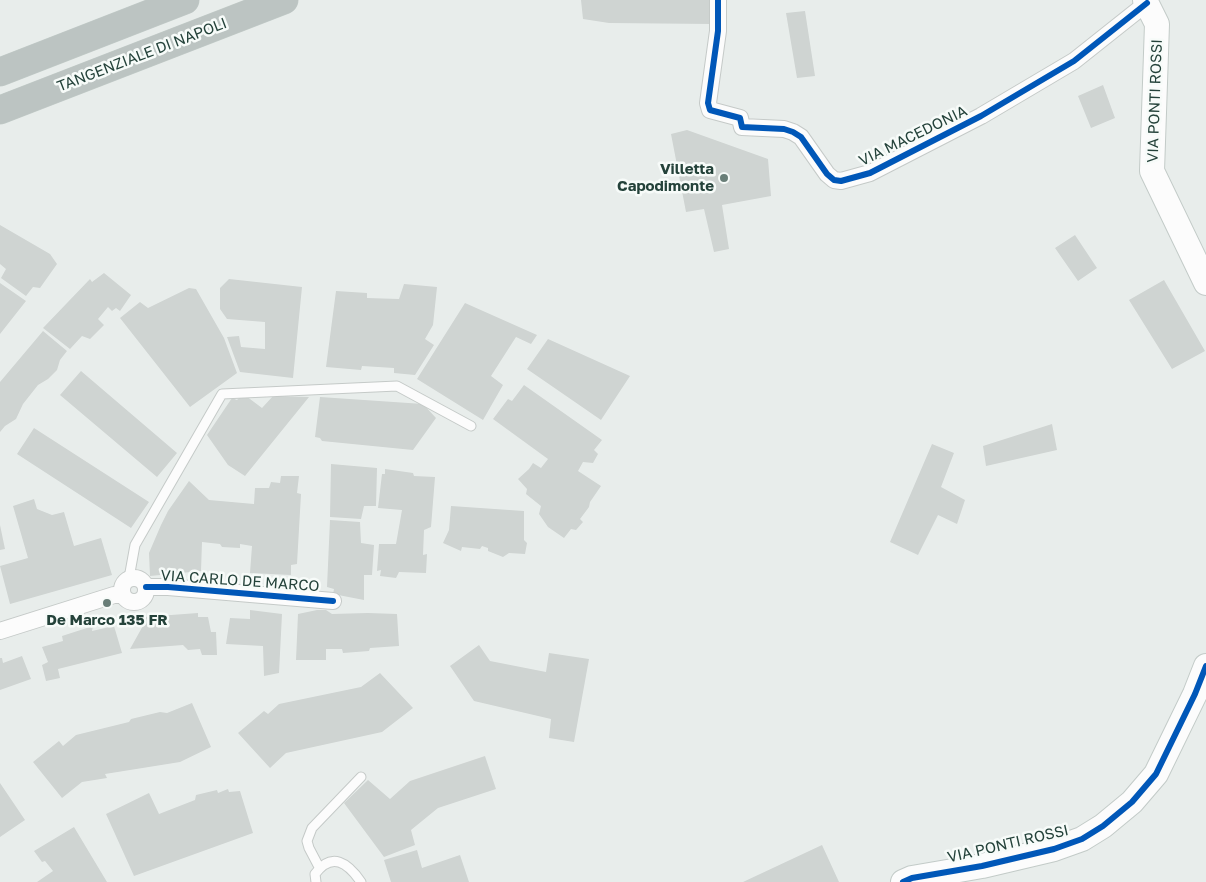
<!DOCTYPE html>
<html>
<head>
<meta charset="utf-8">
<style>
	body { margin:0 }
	canvas { display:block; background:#e8edeb }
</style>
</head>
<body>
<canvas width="1206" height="882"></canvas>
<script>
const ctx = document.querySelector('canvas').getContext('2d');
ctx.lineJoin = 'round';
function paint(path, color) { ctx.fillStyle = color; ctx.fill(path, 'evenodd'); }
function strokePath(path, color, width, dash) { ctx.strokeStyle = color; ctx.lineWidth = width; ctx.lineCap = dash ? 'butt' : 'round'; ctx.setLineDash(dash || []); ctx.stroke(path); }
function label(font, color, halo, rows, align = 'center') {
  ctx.font = font + ' "Golos Text",sans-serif'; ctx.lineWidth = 5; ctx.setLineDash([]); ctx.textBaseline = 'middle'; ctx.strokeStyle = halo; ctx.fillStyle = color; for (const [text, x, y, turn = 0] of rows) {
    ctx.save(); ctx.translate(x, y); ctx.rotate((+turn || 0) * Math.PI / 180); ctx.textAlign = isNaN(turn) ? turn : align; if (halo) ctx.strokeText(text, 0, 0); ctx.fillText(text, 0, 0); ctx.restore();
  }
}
const building = new Path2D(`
	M581 0H714L712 24 609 23 583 19Z
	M805 11 815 76 797 78 786 13Z
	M1103 85 1115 118 1091 128 1078 96Z
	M687 130 768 159 771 196 722 205 729 249 714 252 704 209 686 212 671 134Z
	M0 225 50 254 57 264 40 288 33 287 26 296 1 278 6 269 0 264Z
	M1075 235 1097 268 1078 281 1055 248Z
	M104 273 131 295 120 311 116 308 112 311 108 307 98 319 104 325 90 339 82 336 70 349 43 328 90 279 92 282Z
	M229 279 302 287 293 378 240 372 227 337 239 336 241 347 265 349V322L227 319 220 309V288Z
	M1164 280 1205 351 1172 369 1129 300Z
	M0 283 26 301 0 334Z
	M404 284 437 287 433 325 425 339 434 345 415 375 394 373V368L362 366 361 370 326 367 336 291 367 293V298L399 299Z
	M189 288 196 289 224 338 237 373 190 407 120 318 140 302 148 308Z
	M465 303 537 335 531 344 516 337 491 376 503 385 483 420 417 379Z
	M43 331 67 351 60 360 57 370 48 379 38 385 23 404 16 419 5 426 0 432V382Z
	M548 339 630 376 601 420 527 369Z
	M81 371 177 453 157 477 60 395Z
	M524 385 602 440 594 450 598 454 593 463 583 462 578 471 601 486 590 502 589 507 580 519 583 522 576 530 571 529 564 538 548 527 539 514 541 506 526 494 527 489 518 479 529 469 533 463 541 468 548 459 493 419 508 399 512 401Z
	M241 396H246L262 408 273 396 309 397 245 476 228 465 207 435 232 398 237 400Z
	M320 397 423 404 436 418 413 450 322 441 320 438 315 437Z
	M1052 424 1057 450 986 466 983 446Z
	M34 428 149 502 131 528 17 454Z
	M932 444 954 453 941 487 965 500 957 524 938 515 918 555 890 542Z
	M331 464 377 468 376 506H364L361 519 330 517Z
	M385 469 413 473 414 476 435 477 431 527 424 530 423 555 427 554 426 573 399 572 396 578 380 576 381 570 377 571 379 544H396L402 510 378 508 382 474H385Z
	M281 476H299L297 493 301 494 297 564 291 565V575L250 573 252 546 240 544V548L222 547 220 544 202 542 201 571 150 576 149 553 161 525 168 511 189 481 209 500 254 504 255 488H269L271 482 280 483Z
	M34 499 37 509 52 515 64 512 74 546 101 538 112 575 10 604 0 566 28 558 13 506Z
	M451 506 524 511V540L527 543 525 554 509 553 503 557 488 551V548L482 546 480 549 462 547 461 551 443 543 449 530Z
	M330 520 360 522 361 543 374 545 372 575H364V600L333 594 334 589 327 587Z
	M0 525 5 549 0 550Z
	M250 610 282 614 279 673 264 676 263 646 226 644 230 618 250 619Z
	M317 610H326L332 614 368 613 397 614 399 646 370 648 369 651 343 653 342 649H326V660H296L298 614Z
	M198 613V617H208L211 632H216L217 655H202L200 649 188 650 183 645 130 649 144 624V617Z
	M93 626 92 631 114 626 122 653 58 669 60 678 46 681 42 665 48 662 42 647 63 641 62 636Z
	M479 645 490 661 546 672 549 653 589 659 574 742 549 738 551 719 474 701 450 666Z
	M22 656 31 679 0 690V658H2L3 663Z
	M380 673 413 708 382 732 286 753 270 768 238 733 264 711 268 714 279 704 361 687Z
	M192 703 211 747 180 762 105 774 107 778 82 782 62 798 33 762 59 741 63 746 76 735 129 722 131 719 160 712 167 713Z
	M485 756 496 789 438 808 411 830 415 845 384 857 344 803 368 780 390 799 410 781Z
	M0 783 25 820 0 837Z
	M228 789 229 792 240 791 253 833 134 876 106 814 149 793 159 814 195 800 196 795 217 790 218 793Z
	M74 827 107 882H37L53 871 45 861 42 862 34 851Z
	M822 845 839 882H743L775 867Z
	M417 850 422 868 460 855 469 882H391L384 860Z`);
const lane = new Path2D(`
	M129 578 135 545 222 394 397 386 471 426
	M319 867 309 848 307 841 312 828 361 777
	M316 882 315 874C332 851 348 863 361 882`);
const street = new Path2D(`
	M718 0V31L708 103 710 110 740 118 742 127 784 129 793 132 801 137 827 174 834 180 841 181 870 173 981 116 1074 61 1147 3
	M122 590a12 12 0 1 1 24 0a12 12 0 1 1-24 0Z
	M146 587H168L333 601
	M0 631 114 595H123`);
const secondary = new Path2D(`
	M1145 0 1157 24 1152 171 1206 283
	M903 882 912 878 982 866 1054 849 1082 839 1103 826 1132 802 1156 774 1195 694 1206 666`);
const highway = new Path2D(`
	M0 72 185 0
	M0 110 284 0`);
const cycleway = new Path2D(`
	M718 0V31L708 103 710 110 740 118 742 127 784 129 793 132 801 137 827 174 834 180 841 181 870 173 981 116 1074 61 1147 3
	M146 587H168L333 601
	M903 882 912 878 982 866 1054 849 1082 839 1103 826 1132 802 1156 774 1195 694 1206 666`);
const markers = [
	[724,178,5,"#697e78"],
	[107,603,5,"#697e78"]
];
const streetNames = [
	["TANGENZIALE DI NAPOLI",142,55,-21],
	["VIA PONTI ROSSI",1155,101,-88],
	["VIA MACEDONIA",913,136,-26],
	["VIA CARLO DE MARCO",240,581,4],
	["VIA PONTI ROSSI",1008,844,-13]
];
const poiNames = [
	["Villetta",714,169],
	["Capodimonte",714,186],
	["De Marco 135 FR",107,620,"center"]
];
paint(building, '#cfd4d2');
strokePath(lane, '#c5cac8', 11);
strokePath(street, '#c5cac8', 18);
strokePath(secondary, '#c3cbc8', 26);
strokePath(highway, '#c3ccc9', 29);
strokePath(lane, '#fcfcfc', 9);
strokePath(street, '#fcfcfc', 16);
strokePath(secondary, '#fcfcfc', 24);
strokePath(highway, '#bcc4c2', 28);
strokePath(cycleway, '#0057b8', 6);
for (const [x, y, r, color] of markers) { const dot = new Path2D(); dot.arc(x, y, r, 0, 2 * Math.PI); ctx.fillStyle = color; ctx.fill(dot); strokePath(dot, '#f7fbf9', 2); }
label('15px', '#24423a', '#f7fbf9', streetNames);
label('bold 15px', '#24423a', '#f7fbf9', poiNames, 'right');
</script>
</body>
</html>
